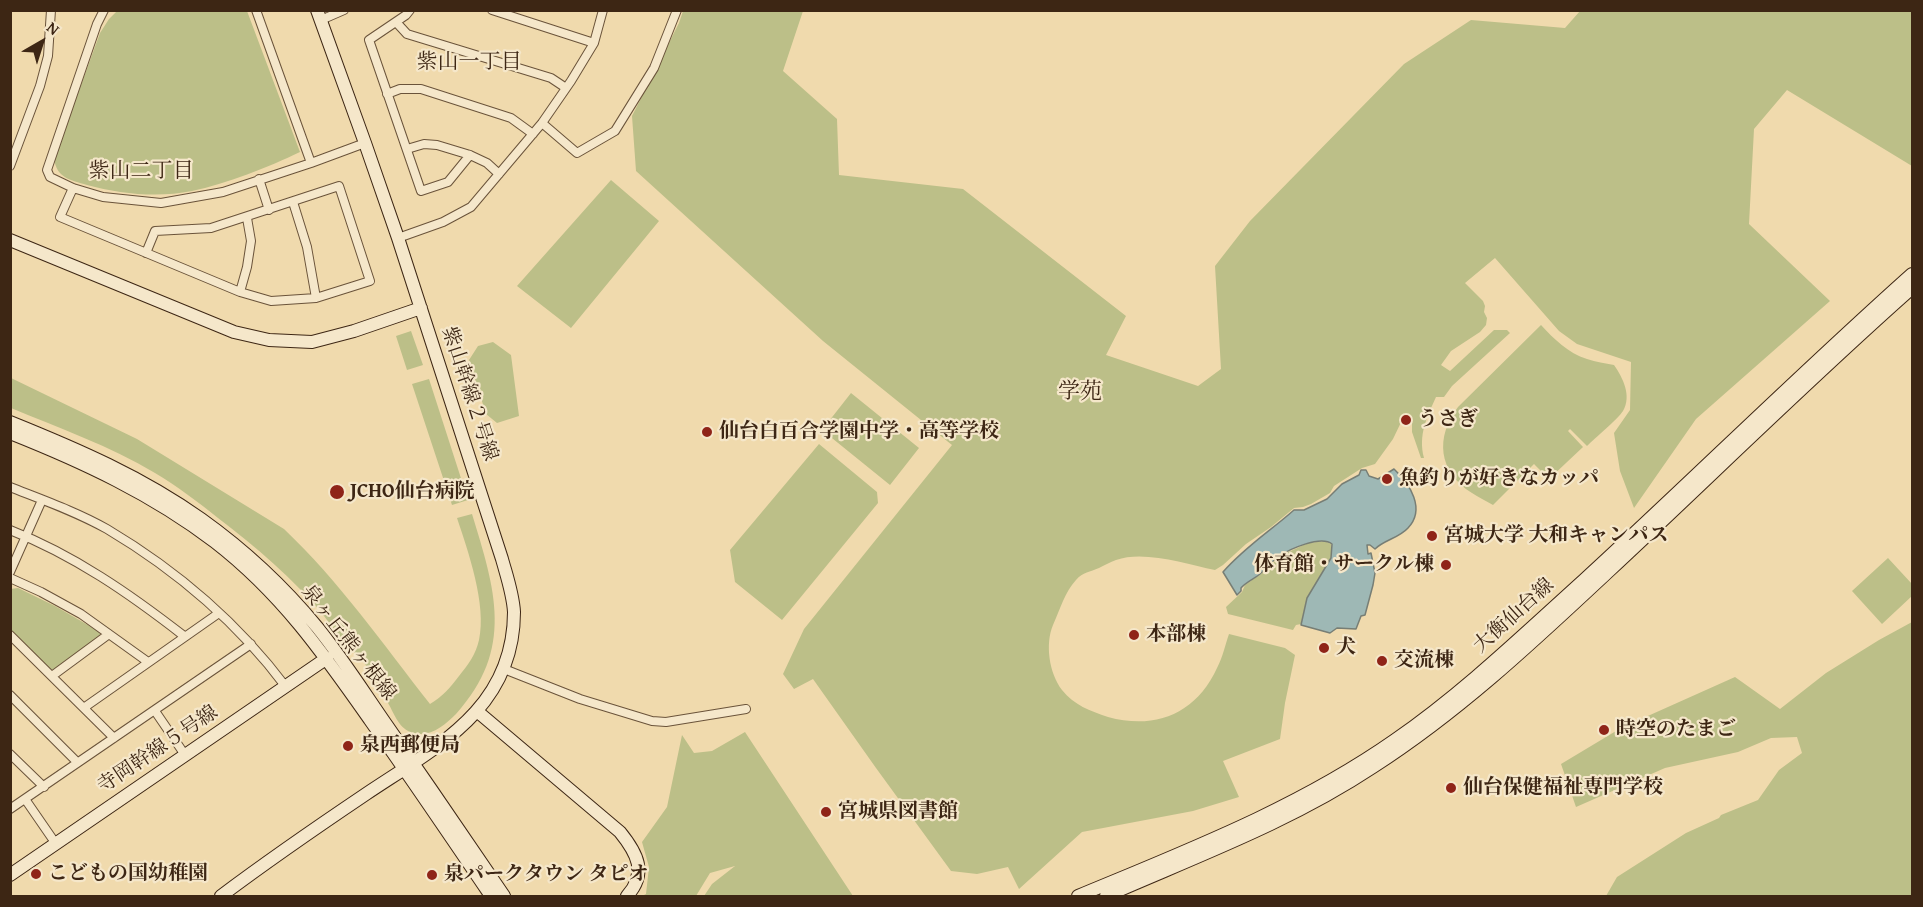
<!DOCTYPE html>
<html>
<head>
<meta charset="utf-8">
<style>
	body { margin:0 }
	#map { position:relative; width:1923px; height:907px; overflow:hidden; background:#f0daad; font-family:"Gentium Book Plus",serif }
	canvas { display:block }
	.frame { position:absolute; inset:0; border:12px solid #3d2614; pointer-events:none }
	.north { position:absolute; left:12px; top:12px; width:60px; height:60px; -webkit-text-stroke:4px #f5e7ca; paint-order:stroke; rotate:39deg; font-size:16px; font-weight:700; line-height:24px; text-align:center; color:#3d2614 }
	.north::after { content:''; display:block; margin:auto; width:21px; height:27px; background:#3d2614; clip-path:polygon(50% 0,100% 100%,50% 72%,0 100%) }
</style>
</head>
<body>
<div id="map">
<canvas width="1923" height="907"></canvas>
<div class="frame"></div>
<div class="north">N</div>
</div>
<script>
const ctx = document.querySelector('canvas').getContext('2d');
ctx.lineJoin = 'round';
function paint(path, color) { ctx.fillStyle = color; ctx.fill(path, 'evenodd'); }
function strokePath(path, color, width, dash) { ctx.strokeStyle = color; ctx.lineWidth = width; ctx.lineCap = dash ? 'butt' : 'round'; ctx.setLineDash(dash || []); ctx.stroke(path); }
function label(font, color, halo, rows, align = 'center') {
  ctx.font = font + ' "Gentium Book Plus","Noto Serif JP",serif'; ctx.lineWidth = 4.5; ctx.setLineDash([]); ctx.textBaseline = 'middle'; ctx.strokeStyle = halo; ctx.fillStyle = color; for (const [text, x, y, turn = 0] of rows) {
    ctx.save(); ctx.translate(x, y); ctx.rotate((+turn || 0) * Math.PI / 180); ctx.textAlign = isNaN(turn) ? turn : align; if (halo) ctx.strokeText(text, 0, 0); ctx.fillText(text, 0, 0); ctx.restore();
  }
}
const green = new Path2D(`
	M118 10 247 11 300 152C269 167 226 184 192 191 158 198 120 194 87 185 70 180 57 178 54 159L100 33 109 19Z
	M683 11H803L783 71 837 119 839 175 963 189 1126 316 1106 355 1198 386 1221 369 1215 266 1250 221 1404 64 1471 20 1565 28 1580 11H1912V166L1787 90 1754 129 1749 224 1830 301 1696 419 1634 508 1620 471 1614 433 1630 410 1631 362 1577 344 1559 331 1495 258 1465 283 1483 301 1485 306 1484 312 1487 318 1486 325 1480 332 1451 351 1441 365 1450 371 1494 330H1507L1510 333 1452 386 1444 397H1436C1427 417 1418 435 1424 458H1421L1412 432V420L1405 414 1393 439 1375 464 1362 468 1334 486 1330 493 1311 504 1303 507 1294 508 1271 527 1246 544 1223 565 1215 570C1186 564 1144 550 1116 560 1110 562 1105 565 1099 568 1090 572 1083 572 1076 580 1065 592 1060 609 1053 625 1045 644 1049 673 1062 690 1074 705 1090 711 1108 717 1155 730 1196 714 1217 668 1223 657 1225 645 1229 634L1285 648 1295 655 1285 703 1280 739 1223 761 1239 797 1193 811 1082 832 1019 889 1008 867 977 874 951 871 876 768 813 679 794 689 783 674 804 629 952 445 823 341 636 171 632 116 679 23Z
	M611 180 659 221 571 328 517 286Z
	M1541 325C1554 339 1568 353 1587 359 1596 362 1605 363 1614 365 1623 378 1632 396 1623 411 1618 419 1595 438 1587 446L1570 429 1568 431 1583 447 1549 479 1534 464 1493 505C1486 501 1478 497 1472 493 1438 472 1435 437 1458 407Z
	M411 331 423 365 407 370 396 336Z
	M493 342 511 355 519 416 497 423 486 414 469 360 478 346Z
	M11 378 137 439 284 529C339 581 383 644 430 704 443 696 450 688 459 676 468 665 476 654 479 640 487 605 468 551 457 518L472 514C495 589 515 649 456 714 445 725 430 738 413 733 399 729 395 715 388 703 381 690 373 676 365 664 360 657 352 651 346 644 338 636 331 625 324 616 293 578 256 547 218 518 198 502 177 486 155 473 110 446 59 428 11 408Z
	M429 379 468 500 452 505 412 384Z
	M851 393 919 448 890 485 822 430Z
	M819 444 877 492 878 503 782 620 735 582 730 550Z
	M1325 541 1331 544V558L1307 598 1301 624 1296 625 1293 630 1228 614 1226 607 1242 592 1245 585 1261 574 1282 555 1308 543Z
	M1888 558 1912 584V596L1882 624 1852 591Z
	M18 588 55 606 100 632V636L55 671H50L11 632 10 589Z
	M1912 622V896H1606L1617 877 1686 833 1719 818 1721 815 1758 800 1779 770 1802 753 1797 737 1771 738 1738 752 1665 768 1576 807 1561 764 1621 728 1735 677 1780 709 1826 673 1879 640Z
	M745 732 853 896H704L712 884 735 866 710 873 696 896H642L646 894 649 867 642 842 667 807 682 735 694 753 712 751Z`);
const water = new Path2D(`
	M1394 469C1410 484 1426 509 1408 528 1399 538 1384 540 1375 549L1370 545H1367L1368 554 1371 553 1375 573 1373 585 1365 615 1361 616 1356 629 1337 628 1330 633 1301 625 1307 598 1331 558 1332 544C1321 535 1289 549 1278 557 1271 562 1267 568 1260 574 1254 579 1246 582 1241 588V591L1237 595 1223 572C1245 547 1269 532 1294 510H1304L1327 499 1342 484 1359 475 1361 470H1366L1369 476 1378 479Z`);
const street = new Path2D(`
	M104 10 97 24 47 170 50 177 73 188 103 197 161 203 223 192 311 163 365 143
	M256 10 311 163
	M410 10 406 15 369 40 421 191 448 182 470 155
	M492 10 594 43
	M321 20 344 10
	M396 22 407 34 551 78 566 88
	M387 94 400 89H421L511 118 533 134
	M542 123 577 153 615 131 654 68 677 10
	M407 149 424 144 437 145 470 155 487 163 499 174
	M10 166 40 86 48 56 51 10
	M259 179 269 210
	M73 188 60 217 240 292 271 301 316 298 370 281 339 186 211 228 155 231 146 253
	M293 202 307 247 316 298
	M398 238 443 222 471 207 542 123 571 81 594 43 603 10
	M240 292 247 267 251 241 247 218
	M10 487C43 500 77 512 107 529 176 570 238 623 286 687
	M10 530C74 555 130 594 184 636
	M10 572 42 500
	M10 578 41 592 81 614 148 662
	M10 635 114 738
	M504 669 580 699 652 721 666 722 746 709
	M52 676 109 634
	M10 695 77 762
	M85 707 219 613
	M155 711 185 755
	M10 754 44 787
	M25 799 56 844
	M10 809 251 644`);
const secondary = new Path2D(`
	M10 240 234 332 269 340 312 342 354 331 421 308
	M10 422C77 449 142 477 201 519 243 549 284 587 317 627 343 659 365 694 388 727 427 783 466 840 504 896
	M10 433C83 462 152 494 215 542 281 593 323 653 370 720 411 778 451 837 491 896
	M478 712 620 832C637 853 648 873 627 896
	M10 875 327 658
	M221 896C269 860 317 827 366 794 436 747 514 709 514 612 513 594 507 577 502 559L398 238 365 143 317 10
	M1078 896C1186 851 1298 808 1395 740 1463 693 1523 635 1584 580 1694 479 1801 373 1912 274
	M1106 896C1197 856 1290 822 1373 767 1460 711 1534 641 1609 571 1710 477 1809 379 1912 288`);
const markers = [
	[1406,420,6,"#8f2418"],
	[707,432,6,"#8f2418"],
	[1387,479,6,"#8f2418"],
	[337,492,8,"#8f2418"],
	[1432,536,6,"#8f2418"],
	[1446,565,6,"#8f2418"],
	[1134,635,6,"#8f2418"],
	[1324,648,6,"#8f2418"],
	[1382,661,6,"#8f2418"],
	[1604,730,6,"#8f2418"],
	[348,746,6,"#8f2418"],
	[1451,788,6,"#8f2418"],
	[826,812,6,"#8f2418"],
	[36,874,6,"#8f2418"],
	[432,875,6,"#8f2418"]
];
const streetNames = [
	["紫山幹線２号線",469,394,72],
	["大衡仙台線",1514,616,-42],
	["泉ヶ丘熊ヶ根線",348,643,52],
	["寺岡幹線５号線",158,750,-34]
];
const poiNames = [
	["うさぎ",1418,420],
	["仙台白百合学園中学・高等学校",719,432],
	["魚釣りが好きなカッパ",1399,479],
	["JCHO仙台病院",350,492],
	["宮城大学 大和キャンパス",1444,536],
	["体育館・サークル棟",1434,565,"right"],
	["本部棟",1146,635],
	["犬",1336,648],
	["交流棟",1394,661],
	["時空のたまご",1616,730],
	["泉西郵便局",360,746],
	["仙台保健福祉専門学校",1463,788],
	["宮城県図書館",838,812],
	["こどもの国幼稚園",48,874],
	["泉パークタウン タピオ",444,875]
];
const neighbourhoodNames = [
	["紫山一丁目",469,63],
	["紫山二丁目",141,172]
];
const quarterNames = [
	["学苑",1080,392]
];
paint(green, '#bcbf88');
paint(water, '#9eb8b5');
strokePath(water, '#777e75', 1.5);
strokePath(street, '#6a533a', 10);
strokePath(secondary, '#3d2614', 14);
strokePath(street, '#f5e7ca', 8);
strokePath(secondary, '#f5e7ca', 12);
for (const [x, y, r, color] of markers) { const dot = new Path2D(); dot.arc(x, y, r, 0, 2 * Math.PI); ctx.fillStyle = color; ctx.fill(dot); strokePath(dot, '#f5e7ca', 2); }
label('20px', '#3d2614', '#f5e7ca', streetNames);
label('bold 20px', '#3d2614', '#f5e7ca', poiNames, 'left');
label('21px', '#3d2614', '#f5e7ca', neighbourhoodNames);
label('22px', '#3d2614', '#f5e7ca', quarterNames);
</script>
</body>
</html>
